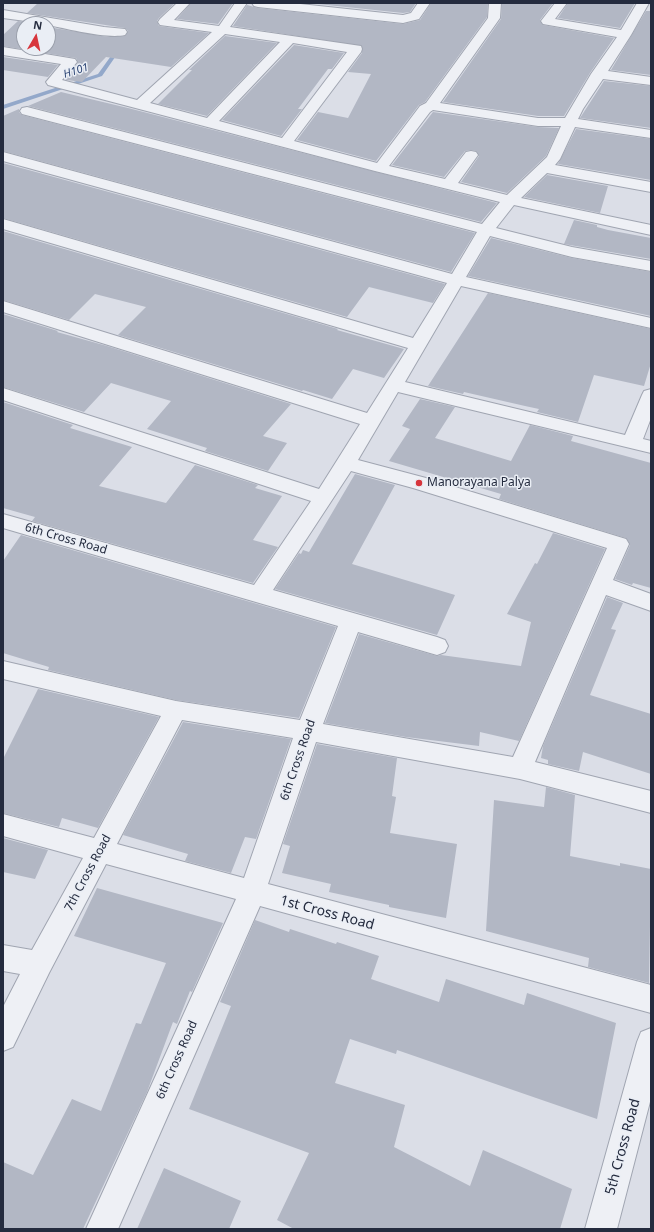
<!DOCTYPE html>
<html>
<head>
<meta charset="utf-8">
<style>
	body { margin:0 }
	#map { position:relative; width:654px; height:1232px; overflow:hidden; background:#dbdee7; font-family:"Noto Sans",sans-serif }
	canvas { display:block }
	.frame { position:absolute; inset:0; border:4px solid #242b3e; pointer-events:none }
	.north { position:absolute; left:16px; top:16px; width:40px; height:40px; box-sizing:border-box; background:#eaeef5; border:1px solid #9ba0ac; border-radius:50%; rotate:9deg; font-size:11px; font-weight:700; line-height:16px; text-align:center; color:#242b3e }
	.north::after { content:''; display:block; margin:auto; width:14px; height:18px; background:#d7353c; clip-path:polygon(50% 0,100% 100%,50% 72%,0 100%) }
</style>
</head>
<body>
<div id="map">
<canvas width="654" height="1232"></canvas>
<div class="frame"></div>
<div class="north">N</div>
</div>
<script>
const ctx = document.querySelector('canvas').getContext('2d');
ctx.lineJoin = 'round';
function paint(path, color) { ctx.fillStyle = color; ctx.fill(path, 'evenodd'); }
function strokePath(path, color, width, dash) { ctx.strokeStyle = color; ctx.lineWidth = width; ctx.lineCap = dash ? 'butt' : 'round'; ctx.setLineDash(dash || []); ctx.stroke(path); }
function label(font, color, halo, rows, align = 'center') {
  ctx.font = font + ' "Noto Sans",sans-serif'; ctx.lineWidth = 3; ctx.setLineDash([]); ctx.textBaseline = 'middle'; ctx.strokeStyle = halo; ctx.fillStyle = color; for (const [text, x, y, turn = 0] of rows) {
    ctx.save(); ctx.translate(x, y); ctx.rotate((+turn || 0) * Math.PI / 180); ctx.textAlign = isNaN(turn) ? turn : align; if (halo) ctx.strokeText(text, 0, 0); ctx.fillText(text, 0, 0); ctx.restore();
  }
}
const stream = new Path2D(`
	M116 49 120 50 102 76 3 109V105L98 74Z`);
const building = new Path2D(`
	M38 3H175L159 18 157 21 159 26 209 33 171 67 106 57 82 82 67 80 65 79 78 63 76 58 3 46V35L18 21 37 24H24V48H48V27L108 37 125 36 128 31 125 28 27 13Z
	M191 3H233L218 24 177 19Z
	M308 3H416L410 12 403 13Z
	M431 3H488L487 17 425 102 419 105 376 161 297 140 318 112 348 118 371 74 348 72 362 53V46L233 26 247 5 258 8 403 24 420 20Z
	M502 3H553L540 20 543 25 614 38 590 73 564 116H538L443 102 501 19Z
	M568 3H635L620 28 558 18Z
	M646 11H651V75L611 70Z
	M225 36 277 43 207 116 158 104 192 70H189Z
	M294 45 344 53 332 69H328L298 109H302L281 136 222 120Z
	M3 57 58 65 48 77 3 70Z
	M604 81 651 86V128L580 118Z
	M61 92 128 108 497 203 481 222 28 106Z
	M19 109V112L22 115 475 233 451 272 3 151V116Z
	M433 112 538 127 559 128 546 156 507 193 461 182 479 156 476 151 471 150 465 151 444 177 392 165Z
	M576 129 651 139V180L558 164Z
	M3 163 445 284 433 303 369 287 347 317 3 218Z
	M547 175 608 186 600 213 524 197Z
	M574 220 597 225V227L608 230 651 238V259L564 244Z
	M3 231 338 329 337 330 404 349 384 378 353 369 332 399 303 390 302 391 118 335 146 307 95 294 69 320 3 300Z
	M491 238 572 258 651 272V316L468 276Z
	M488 293 651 329V363L644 386 594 375 578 422 537 412 539 409 525 406 464 392 463 394 428 386Z
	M3 314 58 331 57 332 107 346 291 404 263 436 287 443 268 471 205 451 207 448 147 429 171 401 111 383 84 412 3 387Z
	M420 399 455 407 435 438 511 461 530 425 573 436 571 441 651 463V588L633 583 632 585 615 579 630 545 626 538 499 499 501 494 389 461 410 429 402 426Z
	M3 402 73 425 70 428 132 447 99 486 166 503 195 465 258 485 255 488 282 496 253 540 278 547 253 583 32 521 35 517 3 508Z
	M355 474 395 485 352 564 455 595 437 635 275 589 299 553 301 554 303 550 309 552Z
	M553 533 605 549 519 741 480 732 479 746 406 737 325 723 359 634 437 656 441 655 521 666 531 622 507 614 535 563 537 564Z
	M21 535 336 627 299 718 176 700 48 670 49 667 3 653V561Z
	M607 597 623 603 611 629 616 630 590 695 651 714V774L583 752 579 771 548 764V760L541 758 543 746Z
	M38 689 159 717 98 828 62 818 59 827 3 813V759Z
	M183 722 291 739 256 839 245 837 231 873 185 861 188 854 123 835Z
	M317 744 397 758 392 796 396 797 390 833 457 844 446 918 389 907V905L329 892 331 884 282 873 290 846 283 844Z
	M546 787 575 795 570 856 620 866V863L651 869 649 983 588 967 589 958 486 931 494 800 544 807Z
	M3 838 48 850 35 879 3 872Z
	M97 888 223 923 192 992 190 991 177 1024 173 1022 147 1092 83 1229H3V1162L33 1175 72 1099 101 1111 136 1023 141 1024 166 963 74 936Z
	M255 920 289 932 290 929 336 944 337 942 379 956 371 979 439 1002 446 979 524 1005 527 993 616 1023 597 1119 397 1050 396 1054 350 1039 335 1083 405 1105 394 1147 470 1186 483 1150 572 1189 560 1229H294L277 1220 309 1153 189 1109 231 1006 220 1002Z
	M164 1168 241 1201 229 1229H137Z`);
const minor = new Path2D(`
	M177 3H190L174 20 219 26 235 3H247L230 27 361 46 362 49 361 52 294 141 377 163 420 106 426 103 488 18 489 3H501L500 18 440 103 538 118H565L591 74 617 37 543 24 541 21 555 3H567L555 19 621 30 637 3H649L631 35 608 71 651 77V85L603 79 583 109 578 119 651 130V138L575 127 560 159 555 165 651 182V192L547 173 521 198 651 225V235L514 205 496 228 572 247 651 261V271L572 257 490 236 466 277 651 318V328L461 286 405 382 625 435 642 395 644 391 651 389V418L643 439 651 441V453L398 392 358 460 426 478 626 539 629 544 613 580 651 594V611L606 595 535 762 651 791V813L520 779 316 742 268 884 651 985V1013L260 906 118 1229H86L236 899 106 864 49 973 13 1047 3 1051V1007L20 974 3 971V945L32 950 83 858 3 836V814L94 838 161 716 3 679V661L176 701 300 720 338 626 3 528V514L254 585 311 501 3 400V388L319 489 360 424 3 312V301L367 413 408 348 3 229V219L413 338 447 283 3 161V152L452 274 477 232 22 114 20 111 22 108 27 107 482 224 500 202 375 171 48 85 46 82 61 64 3 55V47L75 59 77 62 62 80 137 100 212 32 160 25 158 22 160 19ZM225 34 280 42 207 118 150 103ZM293 43 347 52 282 138 219 121ZM433 110 538 126H561L547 157 507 195 458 183 478 155 476 152 471 151 466 152 445 179 389 166 430 112ZM351 471 413 488 607 548 513 757 323 724 358 632 437 655 445 652 448 646 445 640 437 637 273 590ZM182 720 293 738 244 878 117 844Z
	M252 3H291L403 15 411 13 418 3H430L419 19 403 23 258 7 254 6Z
	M3 10 104 27 125 29 127 32 125 35C107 39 68 29 48 25V24L3 18Z
	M651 1028V1098L617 1229H585L637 1042 641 1032Z`);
const markers = [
	[419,483,4,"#d7353c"]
];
const farWaternames = [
	["H101",76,71,-18]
];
const poiNames = [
	["Manorayana Palya",427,483]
];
const streetNames = [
	["6th Cross Road",66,539,16],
	["6th Cross Road",298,760,-71],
	["7th Cross Road",88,873,-62],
	["6th Cross Road",177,1060,-66]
];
const nearStreetnames = [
	["1st Cross Road",327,913,15],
	["5th Cross Road",623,1147,-75]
];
paint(stream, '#93a8ca');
paint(building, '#b2b7c4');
strokePath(minor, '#a0a5b1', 2);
paint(minor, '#eef0f5');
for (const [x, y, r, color] of markers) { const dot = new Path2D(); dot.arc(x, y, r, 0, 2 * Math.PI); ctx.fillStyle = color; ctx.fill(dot); strokePath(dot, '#eaeef5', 1.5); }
label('italic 11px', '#2c4574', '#eaeef5', farWaternames);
label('12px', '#242b3e', '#eaeef5', poiNames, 'left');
label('12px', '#242b3e', '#eaeef5', streetNames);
label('14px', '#242b3e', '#eaeef5', nearStreetnames);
</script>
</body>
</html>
